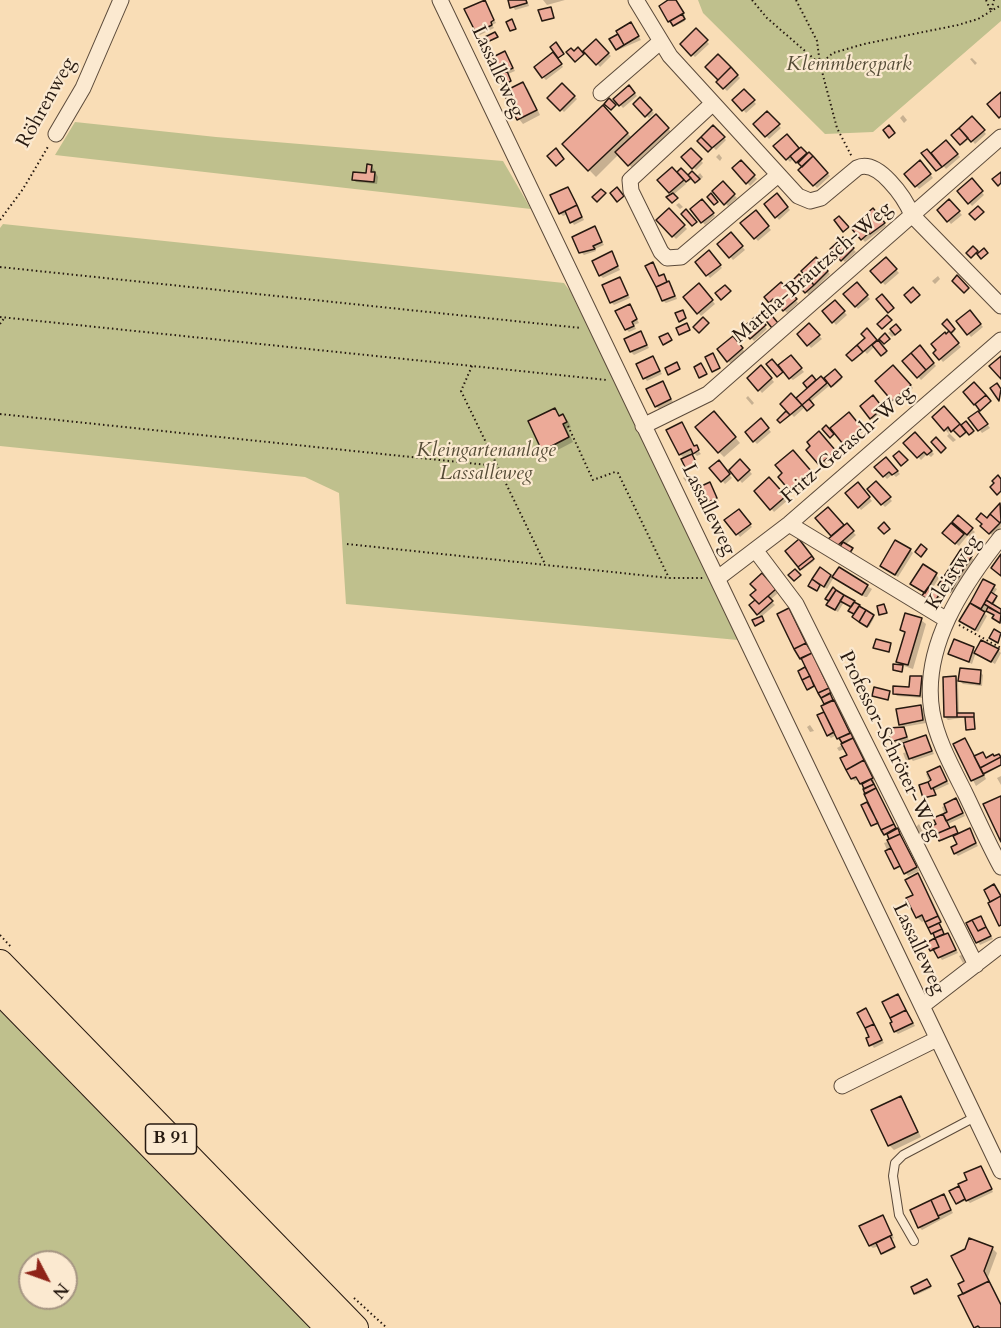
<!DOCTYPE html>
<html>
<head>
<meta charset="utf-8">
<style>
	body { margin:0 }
	#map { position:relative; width:1001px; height:1328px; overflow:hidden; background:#f9ddb6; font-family:Cardo,serif }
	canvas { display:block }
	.north { position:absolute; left:18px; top:1250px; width:60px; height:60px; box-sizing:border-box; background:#fbe9d0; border:2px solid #a69683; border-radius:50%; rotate:131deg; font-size:16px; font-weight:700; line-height:24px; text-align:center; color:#261910 }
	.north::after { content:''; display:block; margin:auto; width:21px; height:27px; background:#8f2418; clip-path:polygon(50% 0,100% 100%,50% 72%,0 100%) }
</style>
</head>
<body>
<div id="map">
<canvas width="1001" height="1328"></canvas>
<div class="north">N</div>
</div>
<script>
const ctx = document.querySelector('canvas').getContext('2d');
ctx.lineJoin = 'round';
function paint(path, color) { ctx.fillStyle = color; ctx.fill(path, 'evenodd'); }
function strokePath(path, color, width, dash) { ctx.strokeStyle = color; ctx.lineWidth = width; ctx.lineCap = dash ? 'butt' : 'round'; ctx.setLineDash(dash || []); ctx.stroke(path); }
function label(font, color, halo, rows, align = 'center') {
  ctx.font = font + ' Cardo,serif'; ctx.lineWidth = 4.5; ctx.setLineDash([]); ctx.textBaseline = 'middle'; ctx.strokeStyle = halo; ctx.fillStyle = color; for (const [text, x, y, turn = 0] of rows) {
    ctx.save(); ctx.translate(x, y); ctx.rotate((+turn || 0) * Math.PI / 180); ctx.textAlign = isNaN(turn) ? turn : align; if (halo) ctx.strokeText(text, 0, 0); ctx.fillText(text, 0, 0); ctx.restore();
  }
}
const green = new Path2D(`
	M698 0H1001V21L873 132 825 134 703 13Z
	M75 122 216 137 503 161 531 209 55 155Z
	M3 224 564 283 570 291 712 580 738 640 346 604 339 493 305 477 0 446V228Z
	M0 1011 310 1328H0ZM30 1262H66V1298H30Z`);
const shadow = new Path2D(`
	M510 0H527L529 6 515 10Z
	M543 0H565L547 5Z
	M671 0 677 1 685 16 683 18 685 21 675 26 669 21Z
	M484 1 496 23 492 25 494 28 480 35 477 32Z
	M633 27 641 40 618 50 617 49Z
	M696 30 709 44 695 57 682 44Z
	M596 41 611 56 600 67 586 51Z
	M505 53 515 71 508 74 511 82 504 86 496 75Z
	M718 56 740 78 727 91 718 82 720 80Z
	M556 57 563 67 546 80 543 77Z
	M972 58 977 63 975 65 970 59Z
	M523 84 528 89 540 115 523 124 519 119Z
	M562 85 577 99 564 112 550 98Z
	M629 87 637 96 623 108 615 99Z
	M744 91 756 104 746 113 734 100Z
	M640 99 654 113 649 118 635 104Z
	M603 108 632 138 656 116 673 134 634 170 619 154 596 177 564 144Z
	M767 113 781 128 769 139 755 124Z
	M903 115 907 120 904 123 900 118Z
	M972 118 986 134 975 144 970 138 962 145 953 135Z
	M713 127 726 140 716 150 703 137Z
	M787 136 799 150 801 149 812 158 830 176 817 188 800 170 804 167 794 158 790 162 776 147Z
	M946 142 960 157 946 169 933 153Z
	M691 150 703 163 696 170 683 157Z
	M719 154 722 158 720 161 716 157Z
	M741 162 757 179 750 186 734 168Z
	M923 165 933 178 919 189 906 174Z
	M372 166 378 177 377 184 356 182 353 179 367 175Z
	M672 169 686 184 673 195 659 180Z
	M679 172 688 177H696L700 173 703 177 697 183 693 178 688 182Z
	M971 180 984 195 972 206 959 191Z
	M723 183 737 198 728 206 714 191Z
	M568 188 584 220 574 225 568 214 563 216 560 213Z
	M777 195 790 210 779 220 766 204Z
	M702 201 715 216 705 225 692 209Z
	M949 201 962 215 951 224 939 210Z
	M679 203 683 207 680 209 676 205Z
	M669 210 687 229 676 239 658 220Z
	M873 210 886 226 865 242 853 228Z
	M756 212 771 230 758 241 742 223Z
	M594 228 604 245 595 249 596 251 584 255 581 252Z
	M731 234 745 250 733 260 719 244Z
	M843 239 856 252 845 262 832 249Z
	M611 253 620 270 603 278 600 275Z
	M711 255 722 268 710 278 697 262Z
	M816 259 830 274 809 295 795 280H803L807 276Z
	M886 259 899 273 885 285 872 271Z
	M653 264 660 277 663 276 672 286 677 299 666 303 663 301 647 267Z
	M938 276 940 279 935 284 932 281Z
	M620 279 630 298 614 305 611 302Z
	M781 284 798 303 787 313 777 301 773 305 766 297Z
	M857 284 870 299 858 309 845 294Z
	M699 285 715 304 701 316 685 297Z
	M835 302 847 315 836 325 824 311Z
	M630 306 639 323 634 325 636 329 629 332 626 329Z
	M973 315 983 327 971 337 958 321Z
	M756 317 767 329 754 341 743 329Z
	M947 321 955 331 951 335 961 347 943 362 935 353 951 331Z
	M809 325 822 339 811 348 799 334Z
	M896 326 901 331 892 337 888 333Z
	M867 330 887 353 883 356 875 346 867 354 861 347 859 349 863 353 854 361 848 355 867 339Z
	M641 333 649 348 634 355 631 352Z
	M733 338 745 352 731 364 719 350Z
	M919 347 936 366 921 380 904 361Z
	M653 358 662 374 647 381 645 378Z
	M793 359 804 372 793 380 790 378Z
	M761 367 774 382 762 393 749 378Z
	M893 367 913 388 896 403 877 381Z
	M835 371 842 379 833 387 826 379Z
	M812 377 816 382 821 378 829 386 810 402 814 406 809 411 805 407 794 417 782 404 796 400 810 388 805 383Z
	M663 383 673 402 659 409 656 406Z
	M748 396 754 403 752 405 746 398Z
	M876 400 885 411 874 421 871 418Z
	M555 410 561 417 563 416 568 421 571 427 567 429 573 442 548 455 543 450Z
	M849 414 864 431 847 446 832 429Z
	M981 416 990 428 982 433 971 419Z
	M934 417 961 427 966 423 974 433 971 435 968 432 962 437 951 429 948 432 956 440 953 442 947 436 949 434Z
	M718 418 740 443 724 457 719 452Z
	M761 420 771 432 757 444 747 433Z
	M682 424 695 447 701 454 697 456 693 452 689 454 696 465 689 469 685 459 680 454Z
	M819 433 838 454 823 467 808 450Z
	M915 434 934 454 931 457 927 454 921 460 905 443Z
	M797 457 815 478 801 491 799 490 795 494 790 489Z
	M886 459 900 474 896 477 893 474 887 479 876 467Z
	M740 461 752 474 742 483 731 470Z
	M719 462 732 478 725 484 711 468Z
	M686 476 690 482 687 483 683 478Z
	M769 479 788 500 774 512 756 491Z
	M876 483 892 501 885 507 869 490Z
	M709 484 719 501 707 507 704 504Z
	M858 484 872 501 861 510 847 493Z
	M1001 504V527L993 536 982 526Z
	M828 509 844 527 846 525 856 535 845 545 853 550 851 553 832 542 833 536 818 518Z
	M741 514 752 527 740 537 727 521Z
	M958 517 975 532 970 537 968 535 959 546 944 533Z
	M802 544 814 561 802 570 787 551Z
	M910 550 913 553 898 577 884 568Z
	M971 557 974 560 954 594 943 587Z
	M820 569 833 578 839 569 872 589 867 597H865L834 577 827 589 822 585 818 591 810 586Z
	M762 575 778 593 770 600 775 605 761 617 751 606 757 600Z
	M936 575 939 578 932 589 942 597 936 607 925 593Z
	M984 581 997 589 993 595 997 598 993 606 1001 610V624L994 618 996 616 986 609 984 613 987 616 978 632 961 621Z
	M833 589 874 618 869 627 855 618 853 607 844 602 838 612 831 608Z
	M789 610 875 781 872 782 877 791 919 871 908 876 902 866 895 868 884 843 887 842 891 847 892 840 888 834H885L879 823 872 825 863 806 869 803 864 787 859 779 855 781 852 779 849 756 845 749 839 751 837 748 844 744 842 741 837 735 831 738 828 735 826 705 816 686 809 690 800 672 807 668 801 658Z
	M921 620 926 624 913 669 904 666 903 672 895 671V666L903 667 898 661 906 634 901 630Z
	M973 649 976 652 998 650 1001 653 995 664 976 652 972 664 950 653Z
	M980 672 983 675 982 686 963 684 960 681Z
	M921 678 924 681 923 698 897 696 894 693 910 689Z
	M955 678 958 681 959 715 974 714 975 730 967 729V717L948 720 945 717Z
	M921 707 924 710 926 723 903 727 900 724Z
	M810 725 814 731 810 732 807 727Z
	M903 729 909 740 896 744 893 741Z
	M926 737 934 754 913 761 911 759 906 761 903 753 908 752Z
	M965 740 975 757 982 753 986 759 1001 758V766L984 775 986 779 976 786 955 745Z
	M939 768 949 784 934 791 936 796 925 798 930 783 926 774Z
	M1001 776V785L997 778Z
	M956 800 965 816 948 824 951 829H956L959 835 969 830 978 846 958 856 955 853 959 845 954 835 942 841 934 827 945 815 942 807Z
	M919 824 923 832 920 834 916 827Z
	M918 875 922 880 942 921 939 924 944 936 947 934 950 937 958 953 942 960 935 950H931L937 939 926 920 922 922 917 917 915 896Z
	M968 923 987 930 993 939 980 945Z
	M964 954 967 961 963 963 959 956Z
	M898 996 915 1026 898 1034 895 1031Z
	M866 1010 884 1043 874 1048 868 1039 871 1037Z
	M901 1098 905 1103 921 1137 894 1150 889 1145Z
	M980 1168 993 1192 970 1203 967 1200 958 1204 951 1191 969 1180Z
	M944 1196 953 1213 922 1230 919 1227Z
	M883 1217 894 1238 891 1240 895 1249 883 1254 879 1246 873 1248 870 1246 861 1227Z
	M992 1248 997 1253 988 1277 1001 1303V1328H977L965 1294 966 1282Z
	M928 1282 931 1288 916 1295 913 1288Z`);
const building = new Path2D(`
	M485 0 494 20 491 22 492 25 476 33 464 9Z
	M508 0H526L527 3 510 8Z
	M668 0H676L684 13 668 22 659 6Z
	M551 7 554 18 542 21 538 10Z
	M682 14 685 19 673 26 670 21Z
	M512 19 516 29 510 31 506 22Z
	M631 22 639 36 624 45 616 31Z
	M696 28 708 40 691 56 680 44Z
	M495 32 498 37 483 44 481 39Z
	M618 34 624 45 616 50 609 39Z
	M596 39 609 53 596 65 583 51Z
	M556 42 564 54 558 58 550 47Z
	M578 47 584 54 575 62 566 52 571 48 574 51Z
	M505 51 513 68 495 76 487 60Z
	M553 52 562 64 542 78 534 67Z
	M718 54 731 67 718 80 705 67Z
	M731 67 738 75 723 89 716 82Z
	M507 71 511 81 502 85 497 75Z
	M523 82 537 110 517 120 503 92Z
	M562 83 575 96 560 111 547 98Z
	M629 85 635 93 619 106 613 99Z
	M744 89 755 100 742 111 732 100Z
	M1001 92V116L999 118 987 104Z
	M640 97 652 110 645 117 633 104Z
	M609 98 616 105 611 110 604 104Z
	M603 105 628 133 588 171 562 144Z
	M767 111 780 124 765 137 753 124Z
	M656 114 669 128 628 166 615 152Z
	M972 116 985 130 971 142 959 128Z
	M713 125 725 137 712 148 701 137Z
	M889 125 895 133 889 138 883 130Z
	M959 128 968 138 960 145 951 135Z
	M787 134 799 148 786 160 773 146Z
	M701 137 712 148 708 152 697 141Z
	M946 140 958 154 942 167 931 153Z
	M801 147 807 153 796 163 790 156Z
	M556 148 564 159 556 166 547 156Z
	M691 148 702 159 692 169 681 157Z
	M927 149 942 167 936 171 921 153Z
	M809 152 813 156 802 167 798 163Z
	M813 156 828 173 813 186 798 170Z
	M741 160 755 175 746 184 732 168Z
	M920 160 931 174 915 187 904 174Z
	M367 164 372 165 371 172H375L374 182 352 180 353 172 366 173Z
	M672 167 684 180 669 193 657 180Z
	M681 168 691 178 686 182 677 172Z
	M692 171 700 179 695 183 688 175Z
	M1001 172V183L998 186 992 179Z
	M972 178 983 191 968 204 957 191Z
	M723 181 735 194 724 205 712 191Z
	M568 187 577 205 559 214 550 195Z
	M617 187 624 196 617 202 610 193Z
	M601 189 606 193 597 202 592 197Z
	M673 193 678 198 672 203 666 197Z
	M711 193 718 202 714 205 707 197Z
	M777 193 788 207 775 218 764 204Z
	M702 199 714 213 701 223 690 209Z
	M949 199 960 211 947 222 937 210Z
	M577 205 582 217 570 223 565 211Z
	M978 206 984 212 975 220 969 214Z
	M669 208 685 225 672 237 656 220Z
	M873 208 885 223 870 234 859 220Z
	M686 209 697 222 692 226 681 214Z
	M756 210 769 226 754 239 740 223Z
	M839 216 849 227 843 232 834 220Z
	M859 221 869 233 861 240 851 228Z
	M595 226 602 242 593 246 595 249 579 253 572 237Z
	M731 232 743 246 729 258 717 244Z
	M843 237 854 248 841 261 830 249Z
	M973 246 978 251 971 258 966 253Z
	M984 248 988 253 981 259 977 254Z
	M709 250 721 265 706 276 695 262Z
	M612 251 618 266 599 276 592 261Z
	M816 257 828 271 814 285 801 271Z
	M886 257 897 269 881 283 870 271Z
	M653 262 659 276 664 274 667 282 656 287 645 266Z
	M799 274 803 278 805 276 814 285 805 293 793 280Z
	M957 275 969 288 964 293 952 281Z
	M620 277 628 295 610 303 602 285Z
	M669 281 675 296 662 301 656 287Z
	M781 282 797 299 783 311 773 299 769 303 764 297Z
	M857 282 868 295 855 307 843 294Z
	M699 283 713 300 697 314 683 297Z
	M725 285 731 291 721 300 715 293Z
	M913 287 920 295 911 303 904 295Z
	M882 294 894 308 888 313 876 299Z
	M835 300 845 311 832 323 822 311Z
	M630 304 637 319 632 322 634 326 625 330 615 311Z
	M683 310 686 318 679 322 675 313Z
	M970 310 981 324 967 335 956 321Z
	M769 312 778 323 772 328 763 317Z
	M757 315 766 325 750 339 741 329Z
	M887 315 892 320 882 329 877 324Z
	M703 317 709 323 699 333 693 327Z
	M947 319 955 329 951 333 942 324Z
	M687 323 690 330 679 335 676 328Z
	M809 323 820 335 807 346 797 334Z
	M896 324 901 330 895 335 890 329Z
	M867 328 877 340 863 352 857 345 865 338 861 334Z
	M641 331 647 345 630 352 624 339Z
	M949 331 959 343 939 360 933 353 936 350 931 344 945 332 946 334Z
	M668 333 672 340 663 345 659 337Z
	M885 333 890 339 884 344 879 339Z
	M733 336 743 348 727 362 717 349Z
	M878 340 887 351 881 356 872 345Z
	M857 345 863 352 852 361 846 355Z
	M920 345 934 363 926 370 911 353Z
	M713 353 720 368 712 372 705 357Z
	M911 353 926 370 917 378 902 361Z
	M791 355 802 368 789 379 778 365Z
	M653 356 660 371 643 379 636 364Z
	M1001 356V379L989 366Z
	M772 359 783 372 777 377 766 364Z
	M677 362 680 369 668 375 665 368Z
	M701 363 707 374 699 378 694 367Z
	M761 365 772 378 758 391 747 378Z
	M893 365 911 385 892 401 875 381Z
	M835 369 842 377 831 387 824 378Z
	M812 375 816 380 807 388 803 383Z
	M821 376 827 383 802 405 796 398Z
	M663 381 671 399 655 407 646 389Z
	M974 382 986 395 974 405 963 392Z
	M997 383 1001 389 999 401 990 388Z
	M791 393 802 405 790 415 780 404Z
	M873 395 883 408 870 419 860 406Z
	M986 395 991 401 980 411 975 404Z
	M809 399 814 405 807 411 802 405Z
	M944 406 960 424 951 432 948 427 944 431 932 417Z
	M555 408 559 416 563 414 567 422 563 424 569 437 542 451 528 421Z
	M714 411 736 437 718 453 695 427Z
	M786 411 790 415 780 423 777 420Z
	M978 411 988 424 978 431 968 418Z
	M849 412 862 428 843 444 830 428Z
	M761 418 769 428 753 442 745 432Z
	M966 421 974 431 969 435 961 425Z
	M682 422 694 446 697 445 699 450 693 454 691 449 679 455 666 430Z
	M960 424 966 432 960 437 953 430Z
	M826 425 834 434 830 438 822 429Z
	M819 431 836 451 819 465 806 450 810 446 807 442Z
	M915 432 932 451 927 455 924 452 917 458 903 443Z
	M936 437 946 448 941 453 931 442Z
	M793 450 812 472 795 487 793 486 789 490 778 477 782 473 775 465Z
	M899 451 908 460 901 466 893 456Z
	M692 454 697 464 686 469 681 459Z
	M886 457 898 471 892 475 889 472 883 477 874 467Z
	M740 459 750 470 738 481 729 470Z
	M719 460 730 474 721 482 709 468Z
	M998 475 1001 479V491L997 495 990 487 994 483 992 481Z
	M769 477 786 496 770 510 754 491Z
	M876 481 891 497 881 505 867 489Z
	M710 482 717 498 703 505 695 489Z
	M858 482 870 497 858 508 845 493Z
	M1000 503 1001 521 1000 523 990 514Z
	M828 507 844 525 831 536 815 518Z
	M739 509 751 524 736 535 724 520Z
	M981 513 987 518 990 514 1000 523 989 534 980 526 982 524 976 519Z
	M958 515 973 528 967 535 952 522Z
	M884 522 890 529 884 534 878 528Z
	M847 523 854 531 837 546 827 540Z
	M951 523 964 534 955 544 942 533Z
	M799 539 812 556 798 567 785 551Z
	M895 540 911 549 895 575 880 566Z
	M843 542 853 548 849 554 839 548Z
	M921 544 927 549 921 557 915 552Z
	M961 549 972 556 961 573 950 566Z
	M1001 554V576L991 568Z
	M812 556 814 559 800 570 798 567Z
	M923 564 937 573 925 593 910 584Z
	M951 566 961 573 950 592 938 585Z
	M820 567 831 575 824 587 812 579Z
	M839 567 868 585 862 595 832 577Z
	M795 569 801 575 794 581 788 575Z
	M762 573 776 589 759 604 750 595 756 590 750 584Z
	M812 579 820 585 817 591 808 586Z
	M983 579 995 585 981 609 970 603Z
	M929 586 940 593 933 605 921 597Z
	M833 587 836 590 829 601 825 599Z
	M836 590 844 595 835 610 826 605Z
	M991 592 997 596 992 604 986 600Z
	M844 595 855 601 851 607 840 601Z
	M768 596 773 601 757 615 749 605 755 600 759 604Z
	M986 600 1001 609V614L984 604Z
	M854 602 860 605 854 614 848 611Z
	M970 603 985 612 975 630 959 621Z
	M884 604 887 613 879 615 877 606Z
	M859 606 866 610 859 622 852 617Z
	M988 607 1001 614 1000 623 992 618 994 615 986 611Z
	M789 608 806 643 794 649 777 614Z
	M866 610 874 615 867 627 859 622Z
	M905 613 922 618 908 665 896 662 905 632 900 630Z
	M762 616 764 621 755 626 752 620Z
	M994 629 1001 633 998 643 989 638Z
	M876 639 891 643 889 652 873 648Z
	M954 639 974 647 969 662 948 654Z
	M981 640 999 649 991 662 974 653Z
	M806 643 812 653 800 659 794 649Z
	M812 653 829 688 818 693 801 658Z
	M893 664 903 665 902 672 893 670Z
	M805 667 810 676 802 680 798 671Z
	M960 668 981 670 980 684 958 681Z
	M810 676 814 686 807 690 802 680Z
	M910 676H922L920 696 893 694V686L909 687Z
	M956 676 957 717H944L943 677Z
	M874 687 890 691 888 700 872 696Z
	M829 688 831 693 821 698 818 693Z
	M830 693 833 700 824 704 821 698Z
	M834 700 850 733 837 739 821 706Z
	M921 705 923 720 899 725 896 709Z
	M824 712 834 732 827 736 817 715Z
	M957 713H974V717H957Z
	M965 717H974L975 729 966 730Z
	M904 727 907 737 891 742 888 728Z
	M851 733 853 738 842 743 839 738Z
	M926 735 932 751 909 759 903 743Z
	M853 738 864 760 846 770 840 758 847 755 841 744Z
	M965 738 984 775 971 781 953 744Z
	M983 752 986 758 993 754 994 756 999 754 1001 757 980 768 974 756Z
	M1001 757V765L983 774 980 768Z
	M864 760 873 778 860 784 856 777 851 779 846 770Z
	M940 766 947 781 931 789 928 782 931 780 927 772Z
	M871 779 874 784 864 789 862 784Z
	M928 782 931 789 933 788 936 795 923 798 919 785Z
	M874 784 876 788 865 794 863 789Z
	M876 788 894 824 881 830 864 794Z
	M1001 796V842L983 804Z
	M956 798 963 813 946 821 943 814 947 812 944 804Z
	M867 802 878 823 871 826 861 805Z
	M943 814 950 828 936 834 932 826 936 824 933 818Z
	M894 824 896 828 884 835 881 830Z
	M955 826 958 833 939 841 936 834Z
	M898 828 900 834 889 839 887 834Z
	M970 828 976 843 954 854 951 847 957 844 953 836Z
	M900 834 917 867 904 874 887 840Z
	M891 848 900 866 894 869 885 851Z
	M918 873 938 916 925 922 922 915 916 918 906 898 913 895 905 880Z
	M994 884 1001 896 990 902 984 890Z
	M1001 896V925L999 926 988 903Z
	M938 916 941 922 928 928 925 922Z
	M981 916 986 927 978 931 972 920Z
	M972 920 978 931 986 927 991 936 976 943 966 923Z
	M939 923 942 929 931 934 928 928Z
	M942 929 944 934 935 938 933 933Z
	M948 933 956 950 938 958 933 949 939 947 935 938Z
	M935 938 939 947 930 951 926 943Z
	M898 994 906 1010 890 1018 882 1002Z
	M866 1008 874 1024 865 1028 857 1013Z
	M906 1010 913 1023 894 1032 890 1023 892 1022 890 1018Z
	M874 1024 882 1040 869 1046 866 1038 869 1037 865 1028Z
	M901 1096 918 1132 888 1146 871 1110Z
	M981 1166 992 1189 966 1201 958 1184 967 1180 964 1173Z
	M959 1186 965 1199 956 1204 949 1191Z
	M944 1194 951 1210 938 1216 931 1200Z
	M931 1200 939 1218 918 1228 910 1210Z
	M883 1215 892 1235 869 1246 859 1226Z
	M890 1236 895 1247 881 1254 876 1243Z
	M969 1238 993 1247 984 1271 989 1281 963 1294 958 1284 964 1281 951 1256 965 1249Z
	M927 1279 931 1286 914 1294 911 1287Z
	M989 1281 1001 1305V1328H980L978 1326 974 1328 958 1296Z`);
const path = new Path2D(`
	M752 0 767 18 820 64 837 128 852 157
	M796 0 817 41 820 64
	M986 0 991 11 994 0
	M820 64 833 53 864 44 958 25 978 19 1001 5
	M0 220 23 189 49 145
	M0 267 581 328
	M0 317 607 380
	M0 324 5 317
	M472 366 461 391 545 564
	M0 414 497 466
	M568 426 593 480 615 472 618 473 669 578
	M347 544 669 578H704
	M959 625 1001 648
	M0 935 12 948
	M354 1298 387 1328`);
const lane = new Path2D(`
	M914 1241 899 1215 893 1176 895 1163 903 1155 975 1117`);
const street = new Path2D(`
	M440 0C625 391 817 779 1001 1171
	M636 0 670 56 798 196 810 201 821 198 857 168C878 158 905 198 912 215L1001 306
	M601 93 660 42
	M712 104 630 180 631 191 661 252 667 258 681 257 778 175
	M56 134 83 88 121 0
	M643 426 708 394 1001 137
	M789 524 947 620
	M1001 537C963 585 921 647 932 712 937 740 952 767 965 793 977 818 988 843 1001 867
	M756 551 796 604 976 965
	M718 578 789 524 1001 340
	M922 1006 1001 945
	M842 1086 937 1039`);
const highway = new Path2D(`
	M0 963 355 1328
	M0 991 329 1328`);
const shields = [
	[171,1139,51]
];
const shieldNames = [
	["B 91",171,1139]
];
const parkNames = [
	["Klemmbergpark",849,65],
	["Kleingartenanlage",486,451],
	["Lassalleweg",486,474]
];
const streetNames = [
	["Lassalleweg",497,72,65],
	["Röhrenweg",47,103,-61],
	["Martha-Brautzsch-Weg",813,273,-41],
	["Fritz-Gerasch-Weg",848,445,-41],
	["Lassalleweg",708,510,64],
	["Kleistweg",954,573,-58],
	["Professor-Schröter-Weg",889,746,64],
	["Lassalleweg",918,949,65]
];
paint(green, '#bfc08d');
paint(shadow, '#0003');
paint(building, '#ecaa98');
strokePath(building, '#261910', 1.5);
strokePath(lane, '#5b4a3a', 10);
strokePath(street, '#5b4a3a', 17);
strokePath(highway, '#261910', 28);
strokePath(path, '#261910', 2, [1.5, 3]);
strokePath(lane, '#fbe9d0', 8);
strokePath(street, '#fbe9d0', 15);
strokePath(highway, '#f9ddb6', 26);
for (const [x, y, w] of shields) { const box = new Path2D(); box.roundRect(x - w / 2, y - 15, w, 30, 4.5); ctx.fillStyle = '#fbe9d0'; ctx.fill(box); strokePath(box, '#261910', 1.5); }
label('bold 18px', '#261910', null, shieldNames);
label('italic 20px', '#544b36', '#fbe9d0', parkNames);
label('20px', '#261910', '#fbe9d0', streetNames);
</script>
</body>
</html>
